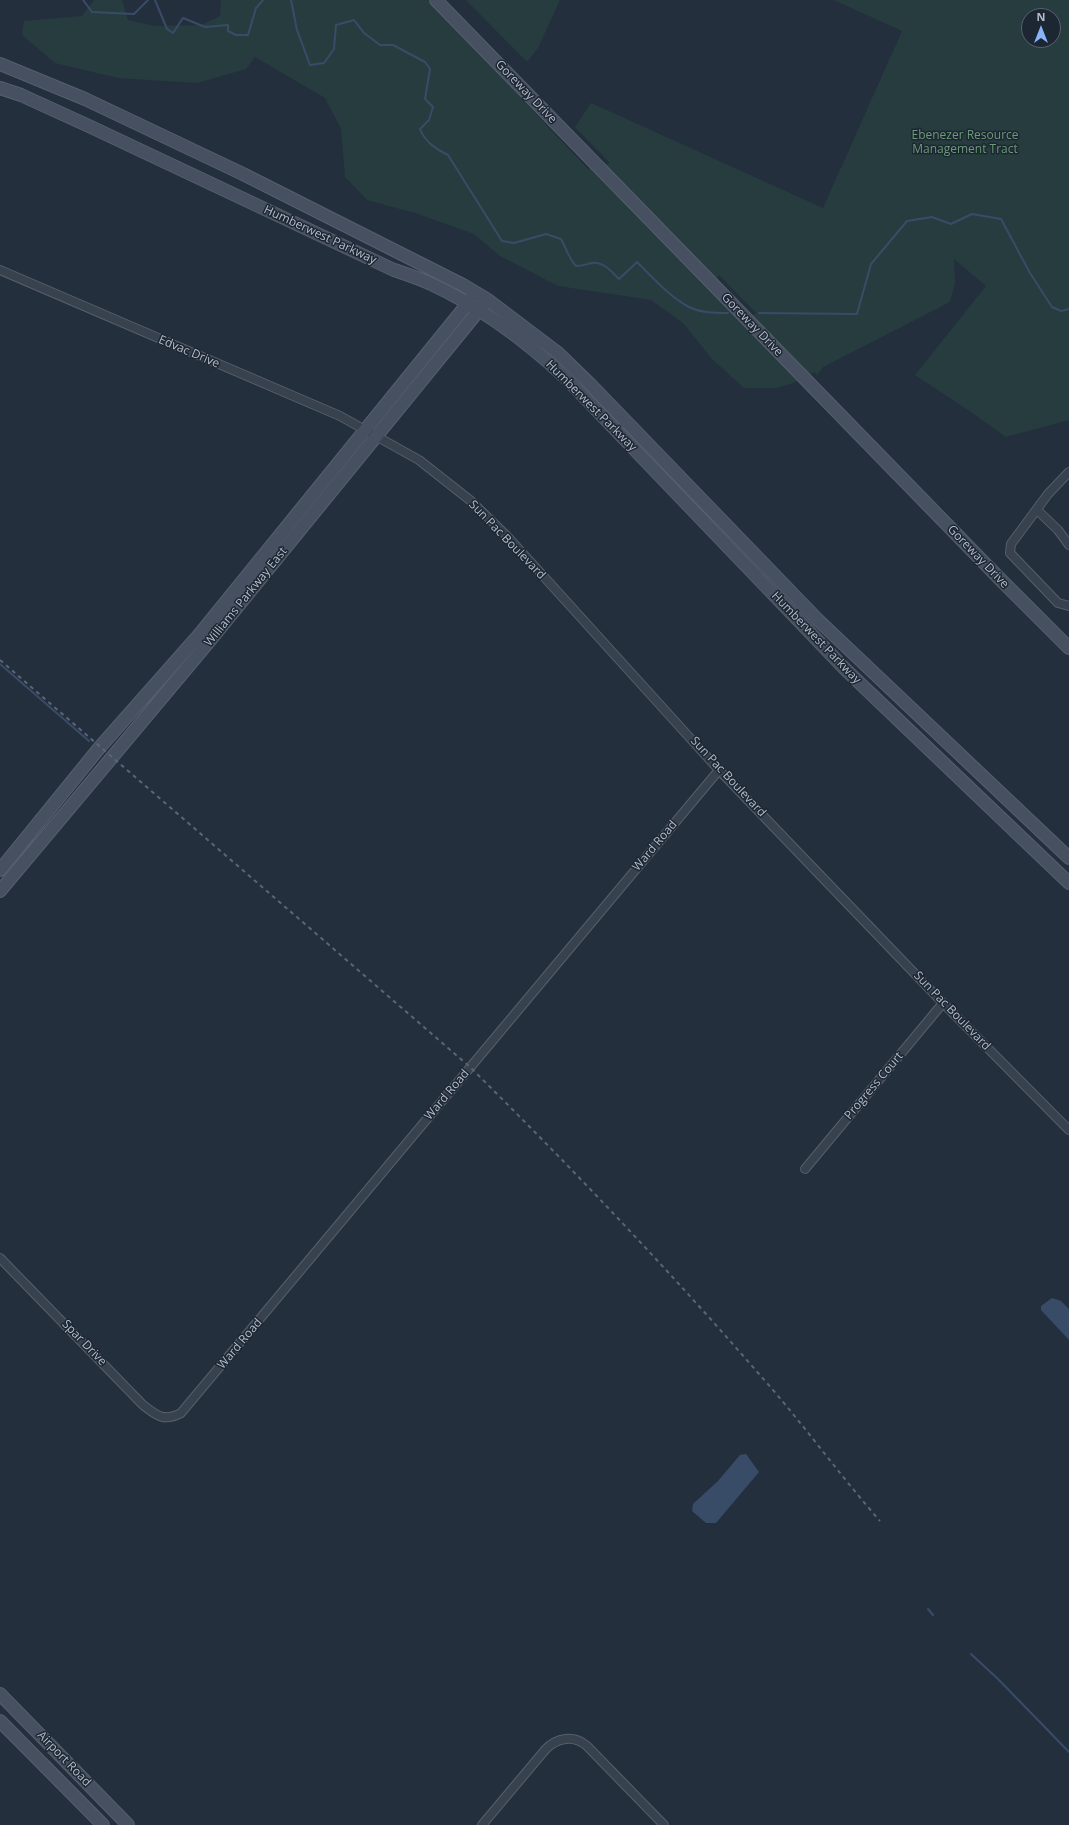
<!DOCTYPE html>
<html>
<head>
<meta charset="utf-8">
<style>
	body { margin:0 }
	#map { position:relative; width:1069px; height:1825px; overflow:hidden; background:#242f3e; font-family:"Open Sans",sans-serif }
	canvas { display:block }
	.north { position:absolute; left:1021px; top:8px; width:40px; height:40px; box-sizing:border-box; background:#1d2633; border:1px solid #59626f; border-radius:50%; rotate:0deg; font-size:11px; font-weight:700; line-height:16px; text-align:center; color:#b4bcc9 }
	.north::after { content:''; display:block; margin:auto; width:14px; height:18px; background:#8ab4f8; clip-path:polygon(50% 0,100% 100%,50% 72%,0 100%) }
</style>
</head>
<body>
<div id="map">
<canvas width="1069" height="1825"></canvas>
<div class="north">N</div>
</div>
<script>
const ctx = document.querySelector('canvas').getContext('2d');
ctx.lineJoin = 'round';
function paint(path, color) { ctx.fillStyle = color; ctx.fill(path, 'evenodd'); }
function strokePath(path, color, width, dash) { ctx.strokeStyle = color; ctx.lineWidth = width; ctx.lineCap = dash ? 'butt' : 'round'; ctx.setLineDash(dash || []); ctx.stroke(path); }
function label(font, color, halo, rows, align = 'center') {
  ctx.font = font + ' "Open Sans",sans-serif'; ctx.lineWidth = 3; ctx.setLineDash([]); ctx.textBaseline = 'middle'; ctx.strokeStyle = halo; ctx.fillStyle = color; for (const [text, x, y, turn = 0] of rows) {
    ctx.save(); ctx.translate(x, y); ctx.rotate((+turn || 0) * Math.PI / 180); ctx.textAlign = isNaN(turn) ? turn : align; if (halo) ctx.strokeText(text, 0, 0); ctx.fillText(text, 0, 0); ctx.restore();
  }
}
const green = new Path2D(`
	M94 0H122L128 20 155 26 201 25 220 16 221 0H428L588 169 610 163 575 127 591 103 823 208 902 31 834 0H1069V420L1006 437 968 410 915 375 986 286 954 259 955 283 950 302 823 367 817 375 814 372 793 383 776 388H744L712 359 683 323 651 300 558 286 500 256 474 234 415 213 367 200 345 177 341 129 325 98 255 57 246 69 197 83 118 78 55 63 22 35 24 21 82 16ZM1029 16H1053V40H1029ZM719 275 756 313 747 319 715 282Z
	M466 0H560L538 48 527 62Z`);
const water = new Path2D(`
	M1052 1298 1061 1301 1069 1309V1340L1041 1310V1306Z
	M746 1454 759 1472 716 1523H706L692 1511 693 1504 718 1481 740 1455Z`);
const stream = new Path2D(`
	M83 0 92 12 134 14 148 0
	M155 0 167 29 173 33 183 18 205 27 228 25V31L236 35H248L256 8 263 0
	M291 0 297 30 310 65 324 63 334 49 336 25 354 20 364 33 380 45H393L425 62 430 69 425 99 433 107 429 120 420 129C425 142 436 149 448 155L502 241 514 243 546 234 561 239C566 248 569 259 576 266 583 266 586 264 592 263 603 261 612 272 619 279L637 262C652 277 670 297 689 307 701 313 715 313 728 313
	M759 313 857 314 871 264 907 221 932 217 951 224 972 214 1001 219 1030 273 1052 307 1061 311 1069 309
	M0 664 89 741
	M928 1609 933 1615
	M971 1654 998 1679 1069 1752`);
const street = new Path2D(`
	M0 270 340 416 419 460 471 501 507 536 719 770 943 1003 1069 1130
	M1069 472 1048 494 1011 544 1010 553 1058 603 1069 606
	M1037 510 1058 530 1069 545
	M805 1169 943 1003
	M0 1258 143 1405C157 1416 164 1422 181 1413L719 770
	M482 1825 545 1750C557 1737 574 1735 587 1746L664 1825`);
const secondary = new Path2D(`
	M436 0 998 577 1069 648
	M0 64 85 99 243 174 463 285 488 300 558 353 591 385 818 620 1069 858
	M0 88 21 95 91 127 394 270C406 274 419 278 431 284 481 307 526 341 566 378L845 669 1069 883
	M0 870 100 747 199 635 473 297
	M0 891 207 644 484 304
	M0 1694 128 1825
	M0 1721 103 1825`);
const rail = new Path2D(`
	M0 660 470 1067C570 1166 667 1268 759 1374 801 1421 838 1473 880 1521`);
const streetNames = [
	["Goreway Drive",526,92,46],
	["Humberwest Parkway",320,235,25],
	["Goreway Drive",752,325,46],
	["Edvac Drive",189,352,23],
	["Humberwest Parkway",591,406,45],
	["Sun Pac Boulevard",507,540,46],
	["Goreway Drive",978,557,46],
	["Williams Parkway East",246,597,-51],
	["Humberwest Parkway",816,638,46],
	["Sun Pac Boulevard",728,777,47],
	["Ward Road",655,846,-50],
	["Sun Pac Boulevard",952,1011,46],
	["Progress Court",874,1086,-50],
	["Ward Road",447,1095,-50],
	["Spar Drive",84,1343,46],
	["Ward Road",240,1344,-50],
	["Airport Road",64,1759,46]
];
const parkNames = [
	["Ebenezer Resource",965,136],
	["Management Tract",965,150]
];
paint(green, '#263c3f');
paint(water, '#394c67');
strokePath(stream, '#394c67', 2);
strokePath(street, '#565f6c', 10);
strokePath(secondary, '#565f6c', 14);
strokePath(street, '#38414e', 8);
strokePath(secondary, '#465061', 12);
strokePath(rail, '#5a6575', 2, [4, 4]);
label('12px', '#b4bcc9', '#1d2633', streetNames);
label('12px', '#6b9a76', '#1d2633', parkNames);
</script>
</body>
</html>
